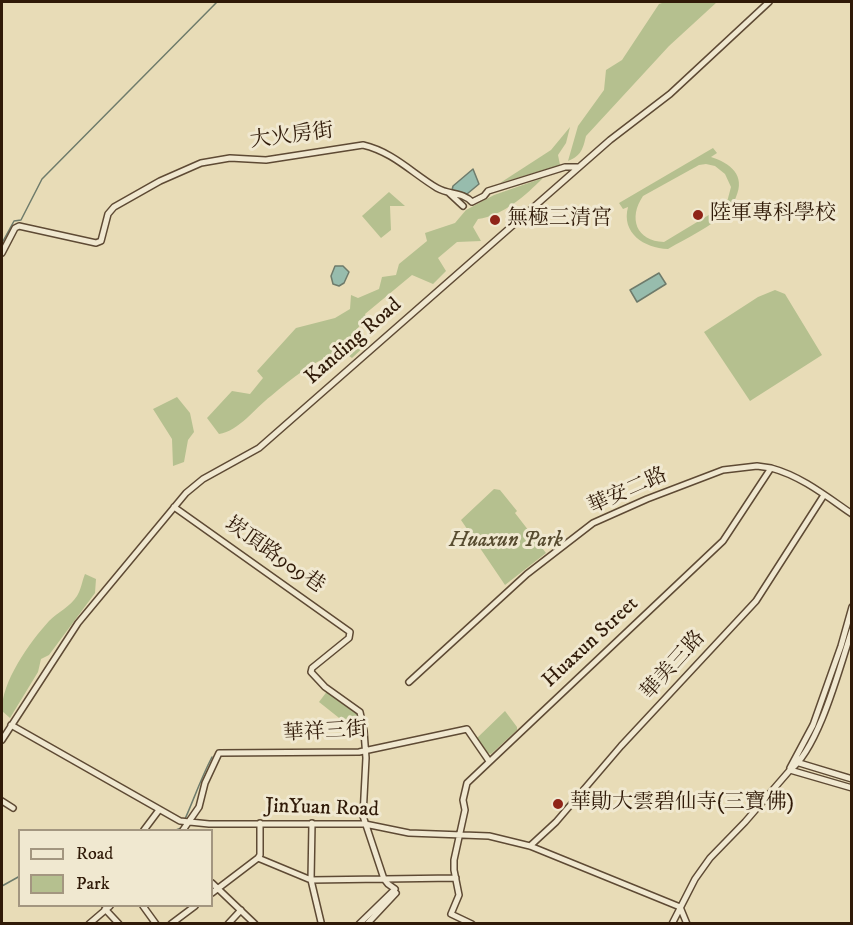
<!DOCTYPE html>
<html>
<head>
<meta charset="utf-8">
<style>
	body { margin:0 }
	#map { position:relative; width:853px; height:925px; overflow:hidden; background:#e8dcb7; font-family:"IM FELL DW Pica",serif }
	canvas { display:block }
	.frame { position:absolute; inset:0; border:3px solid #301a08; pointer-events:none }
	.legend { position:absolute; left:18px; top:829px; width:195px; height:78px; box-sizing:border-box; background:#f0e8d0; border:2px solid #a39680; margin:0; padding:8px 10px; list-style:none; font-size:18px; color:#301a08 }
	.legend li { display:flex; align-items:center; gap:12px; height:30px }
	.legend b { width:30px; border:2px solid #a39680 }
</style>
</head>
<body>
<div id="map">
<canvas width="853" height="925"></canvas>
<div class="frame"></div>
<ul class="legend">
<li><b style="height:8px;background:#f0e8d0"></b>Road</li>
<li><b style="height:16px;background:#b5c08f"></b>Park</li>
</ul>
</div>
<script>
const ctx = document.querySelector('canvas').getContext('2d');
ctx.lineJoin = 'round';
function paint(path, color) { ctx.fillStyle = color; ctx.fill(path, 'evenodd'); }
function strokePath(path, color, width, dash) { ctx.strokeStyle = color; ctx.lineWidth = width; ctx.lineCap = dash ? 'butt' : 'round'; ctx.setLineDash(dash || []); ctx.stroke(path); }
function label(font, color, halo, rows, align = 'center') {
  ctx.font = font + ' "IM FELL DW Pica","Noto Serif TC",serif'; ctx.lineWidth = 6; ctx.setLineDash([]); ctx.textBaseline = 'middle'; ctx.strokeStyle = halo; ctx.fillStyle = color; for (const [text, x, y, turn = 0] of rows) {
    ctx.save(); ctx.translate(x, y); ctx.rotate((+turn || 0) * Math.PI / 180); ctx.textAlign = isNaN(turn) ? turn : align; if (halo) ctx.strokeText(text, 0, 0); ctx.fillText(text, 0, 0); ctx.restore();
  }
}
const green = new Path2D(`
	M665 2H717L669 46 586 136C583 149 581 156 568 161L578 126 604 90 606 70 622 60 659 4Z
	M570 127 566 143 558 155 560 165 500 183 551 150Z
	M713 148 717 153 711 157C730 163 746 175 736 197 734 202 732 208 727 212 710 227 687 238 668 249 644 248 621 233 628 207L623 209 619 203ZM706 164 715 166 725 174 731 187 727 202 722 207 664 242C636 241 628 218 643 196L699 165Z
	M543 178C526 195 503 216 478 219L473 227 481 241 457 242 438 258 446 271 433 284 412 275 365 314 366 317 358 328 369 342 352 358 342 351C316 359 292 378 271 396 255 408 239 431 219 434L207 418 232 391 250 394 263 378 257 371 296 328 335 318 350 309 351 295 358 298 379 289 382 277 396 275 399 264 427 241 425 233 455 223 466 210 494 195Z
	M389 192 405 206H390L391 230 381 238 362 216Z
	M775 290 785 294 822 355 750 401 704 332 758 297Z
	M177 397 190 413 194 432 188 440 184 462 173 466 172 439 153 409Z
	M494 489 500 490 517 511 515 513 546 553 505 585 461 520Z
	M85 574 96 579 95 593 49 655 41 659 38 672 10 718 2 711C1 682 30 642 49 621 58 612 70 607 77 596 81 590 82 581 85 574Z
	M328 690 357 712 359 717 358 729H353L319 702Z
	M505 711 517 727V730L491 754 488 753 477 738Z`);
const water = new Path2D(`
	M473 169 479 184 467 194 452 190 453 186Z
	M335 266H343L349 272 344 283 339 286 333 284 331 276Z
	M659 273 666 284 637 302 630 290Z`);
const stream = new Path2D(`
	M2 243 14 221 21 220 42 179 217 2
	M185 819C194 799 201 778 212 757
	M176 830 181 828 183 824
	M2 886 20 876`);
const minor = new Path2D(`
	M449 193 463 206
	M2 253 15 228 19 226 96 243 101 241 108 214 114 207 160 181 201 163 230 158 266 160 363 145C393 152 412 173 437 188 449 195 463 192 472 202L484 196 488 191 565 167H579
	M174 507 350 632 349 638 312 668 311 672 325 687 360 712 364 731 366 758 363 816 384 879 456 878
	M409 682 527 574 593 523 647 499 723 470 757 466 771 468
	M11 725 180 821 209 824H365L409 833 489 836 530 846 680 907
	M2 740 78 623 186 493 203 479 259 448 610 140 670 94 769 2
	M796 762 852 779
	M790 768 813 725 841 646 852 607
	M790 770 852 788
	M2 801 13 808
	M312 823 311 880 321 922
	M144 830 159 810
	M183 830 199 807 205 783 219 753 359 752 467 729 489 761
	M530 846 556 822 621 746 756 601 824 495
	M258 858 311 880 384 879 388 884 395 889
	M212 883 255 924
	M212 893 258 858 260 855V823
	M143 906 156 924
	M680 907 687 924
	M105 909 119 924
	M89 924 110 906
	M171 924 195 906
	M228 924 241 910
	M359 924 395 889
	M367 924 396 893
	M472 924 451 914 459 895 454 870V860L465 810 463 800 467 783 723 541 771 468C801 476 826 496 852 514
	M672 924 695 879 710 858 745 822 790 770C819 748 840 666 852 630`);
const markers = [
	[698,215,6,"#8f2418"],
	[495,220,6,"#8f2418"],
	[558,804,6,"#8f2418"]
];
const streetNames = [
	["大火房街",292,137,-7],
	["Kanding Road",354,342,-41],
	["華安二路",628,492,-24],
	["崁頂路909巷",274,556,35],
	["Huaxun Street",591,643,-43],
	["華美三路",674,666,-48],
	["華祥三街",325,733,-3],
	["JinYuan Road",322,809,2]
];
const poiNames = [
	["陸軍專科學校",710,215],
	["無極三清宮",507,220],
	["華勛大雲碧仙寺(三寶佛)",570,804]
];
const parkNames = [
	["Huaxun Park",506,542]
];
paint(green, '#b5c08f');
paint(water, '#97bcad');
strokePath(water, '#6e7b6b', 1.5);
strokePath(stream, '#6e7b6b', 1.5);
strokePath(minor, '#5e4a34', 8);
strokePath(minor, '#f0e8d0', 5);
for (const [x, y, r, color] of markers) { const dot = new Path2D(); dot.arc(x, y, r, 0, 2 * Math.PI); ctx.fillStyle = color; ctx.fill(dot); strokePath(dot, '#f0e8d0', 2); }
label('21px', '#301a08', '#f0e8d0', streetNames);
label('21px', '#301a08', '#f0e8d0', poiNames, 'left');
label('italic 21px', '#584c30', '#f0e8d0', parkNames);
</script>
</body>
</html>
